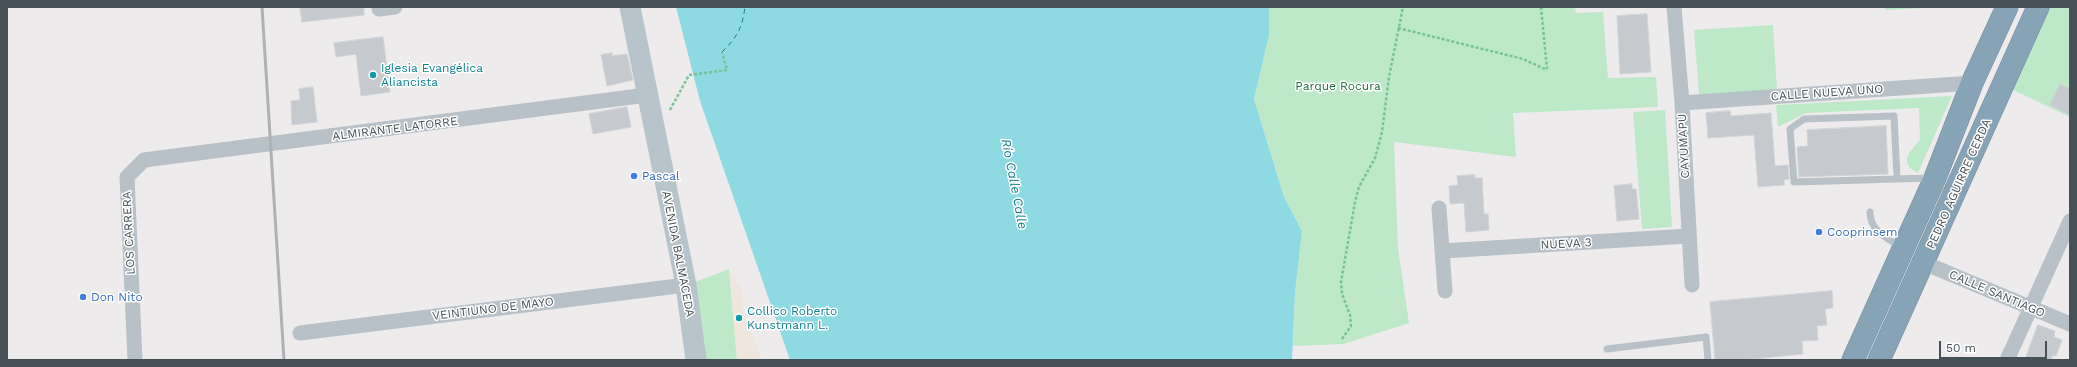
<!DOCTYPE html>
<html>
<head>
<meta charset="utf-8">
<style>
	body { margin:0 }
	#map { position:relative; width:2077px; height:367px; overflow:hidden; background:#eeebec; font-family:"Work Sans",sans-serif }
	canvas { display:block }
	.frame { position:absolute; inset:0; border:8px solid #465157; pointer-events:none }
	.scale { position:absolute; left:1939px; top:341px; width:108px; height:18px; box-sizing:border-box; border:2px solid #465157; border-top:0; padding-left:5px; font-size:12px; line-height:14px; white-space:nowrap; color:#465157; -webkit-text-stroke:3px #fff; paint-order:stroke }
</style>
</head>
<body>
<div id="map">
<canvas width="2077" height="367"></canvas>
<div class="frame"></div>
<div class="scale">50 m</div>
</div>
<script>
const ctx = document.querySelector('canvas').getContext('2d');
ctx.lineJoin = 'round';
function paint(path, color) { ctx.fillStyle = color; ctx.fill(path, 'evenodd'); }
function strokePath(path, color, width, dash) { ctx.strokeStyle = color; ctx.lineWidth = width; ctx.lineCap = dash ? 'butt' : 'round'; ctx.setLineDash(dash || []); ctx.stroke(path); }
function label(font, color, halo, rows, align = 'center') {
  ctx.font = font + ' "Work Sans",sans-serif'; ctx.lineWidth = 3; ctx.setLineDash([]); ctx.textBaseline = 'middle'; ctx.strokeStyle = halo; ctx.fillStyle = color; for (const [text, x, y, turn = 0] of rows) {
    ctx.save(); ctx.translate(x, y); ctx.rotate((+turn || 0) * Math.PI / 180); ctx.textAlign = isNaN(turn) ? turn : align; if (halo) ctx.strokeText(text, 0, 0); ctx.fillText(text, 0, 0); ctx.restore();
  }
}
const green = new Path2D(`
	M1269 7H1575L1576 13 1603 12 1608 78 1656 77 1658 107 1513 113 1516 157 1394 142 1398 248 1409 323 1344 344 1293 346 1295 293 1302 231 1284 197 1254 99 1269 35Z
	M1885 7H1943L1885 10Z
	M2048 7H2070V117L2013 90Z
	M1773 25 1777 90 1699 95 1694 30Z
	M1952 96 1918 173C1898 163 1909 152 1920 140L1919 108 1806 113 1778 127 1776 105Z
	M1665 110 1672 227 1642 229 1633 112Z
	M729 269 737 360H703L692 283Z`);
const sand = new Path2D(`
	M729 269 743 293V312L762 360H737Z`);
const water = new Path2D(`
	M676 7H1269V35L1254 99 1284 197 1302 231 1295 293 1292 360H790L700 101Z`);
const ferry = new Path2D(`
	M722 52C737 37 742 29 745 7`);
const building = new Path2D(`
	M300 7H364V15L302 22Z
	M1647 14 1651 72 1620 74 1617 16Z
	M383 37 390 92 361 96 356 54 336 57 334 43Z
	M612 53V56L627 54 633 80 607 86 601 55Z
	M2060 84 2070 89V115L2050 105Z
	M313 87 317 122 292 125 291 101 300 100 299 89Z
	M627 107 631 127 593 134 589 114Z
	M1730 111 1731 116 1771 113 1775 166 1788 165 1789 179 1784 180V185L1758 187 1754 135 1708 138 1706 113Z
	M1886 126 1888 174 1799 177 1797 147 1808 146 1807 130Z
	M1475 175V178H1482L1484 214H1488L1489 230 1466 232 1464 203 1450 204 1449 186 1458 185 1457 176Z
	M1632 184V189H1636L1639 219 1617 221 1614 186Z
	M1832 291 1833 308 1825 309 1827 325 1817 326 1818 340 1802 341 1803 354 1743 360H1715L1710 302Z
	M2038 325 2055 331 2054 337 2062 340 2056 356 2053 355 2051 360H2025Z`);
const path = new Path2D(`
	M1541 7 1547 69
	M1398 28 1523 59 1547 70
	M670 110 689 75 727 70 722 52
	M1342 339 1351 326 1350 315 1342 294 1341 282 1355 202 1359 187 1375 158 1382 132 1389 77 1403 7`);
const lane = new Path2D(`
	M1897 178 1894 116 1804 119 1790 129 1794 182 1932 178
	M1870 212C1870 231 1887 238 1901 247
	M1607 349 1706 337 1708 360`);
const street = new Path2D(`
	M1674 7 1682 103 1692 285
	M379 9 395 7
	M1682 103 1972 83
	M1439 208 1445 291
	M1442 251 1689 236
	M1924 263 2070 324
	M300 333 686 285
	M135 360 127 177 144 160 647 95
	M2007 360 2070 221`);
const secondary = new Path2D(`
	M630 7 686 285 696 360`);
const highway = new Path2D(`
	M1853 360 1935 178 1972 83 2007 7
	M1879 360 2038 7`);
const rail = new Path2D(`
	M262 7 284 360`);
const markers = [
	[373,75,4,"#0f9aa8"],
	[634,176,4,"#3f7fe0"],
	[1819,232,4,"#3f7fe0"],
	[83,297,4,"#3f7fe0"],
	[739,318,4,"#0f9aa8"]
];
const cultureNames = [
	["Iglesia Evangélica",381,68],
	["Aliancista",381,82],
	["Collico Roberto",747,311],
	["Kunstmann L.",747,325]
];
const parkNames = [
	["Parque Rocura",1338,86]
];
const streetNames = [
	["CALLE NUEVA UNO",1827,93,-4],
	["ALMIRANTE LATORRE",395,129,-7],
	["CAYUMAPU",1684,146,-93],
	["PEDRO AGUIRRE CERDA",1959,184,-66],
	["LOS CARRERA",129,233,-93],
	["NUEVA 3",1566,244,-3],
	["AVENIDA BALMACEDA",678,254,79],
	["CALLE SANTIAGO",1997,294,23],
	["VEINTIUNO DE MAYO",493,309,-7]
];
const shopNames = [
	["Pascal",642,176],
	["Cooprinsem",1827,232],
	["Don Nito",91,297]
];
const waterNames = [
	["Río Calle Calle",1014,184,79]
];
paint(green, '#bde9c9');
paint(sand, '#efe7dd');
paint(water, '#8edae2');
strokePath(ferry, '#187e89', 1, [5, 4]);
paint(building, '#c6c9cd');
strokePath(building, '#d0d3d7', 1);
strokePath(highway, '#738ea2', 23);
strokePath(path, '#78c396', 2.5, [3, 2]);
strokePath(lane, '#b8c1c7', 7);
strokePath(street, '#b8c1c7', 15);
strokePath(secondary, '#b8c4cc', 21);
strokePath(highway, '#87a3b6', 22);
strokePath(rail, '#aeb2b5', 3);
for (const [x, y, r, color] of markers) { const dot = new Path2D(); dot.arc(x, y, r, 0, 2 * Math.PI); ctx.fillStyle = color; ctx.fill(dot); strokePath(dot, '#fff', 1.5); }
label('12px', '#0d838f', '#fff', cultureNames, 'left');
label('12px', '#1f703e', '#fff', parkNames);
label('12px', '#465157', '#fff', streetNames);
label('12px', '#366cbe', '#fff', shopNames, 'left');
label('italic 13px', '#187e89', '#fff', waterNames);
</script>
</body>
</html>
